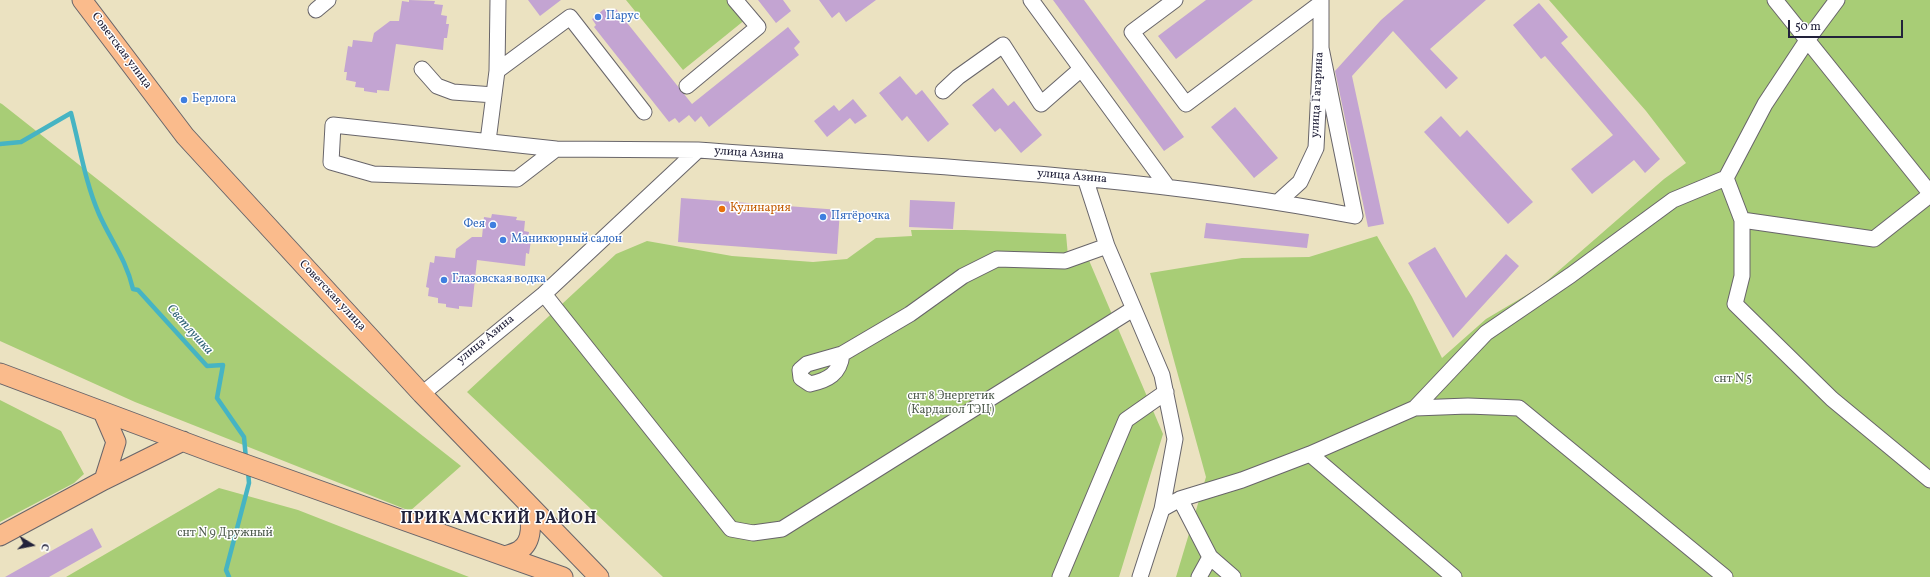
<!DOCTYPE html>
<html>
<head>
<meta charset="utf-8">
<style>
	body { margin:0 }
	#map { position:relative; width:1930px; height:577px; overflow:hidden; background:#ebe2c1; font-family:Vollkorn,serif }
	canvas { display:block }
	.north { position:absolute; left:12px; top:525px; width:40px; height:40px; -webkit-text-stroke:3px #fff; paint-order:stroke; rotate:100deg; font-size:11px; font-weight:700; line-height:16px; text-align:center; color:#22223b }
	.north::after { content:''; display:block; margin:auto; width:14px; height:18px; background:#22223b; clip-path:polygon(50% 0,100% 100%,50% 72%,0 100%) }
	.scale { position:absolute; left:1788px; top:20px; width:115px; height:18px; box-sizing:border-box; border:2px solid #22223b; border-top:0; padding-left:5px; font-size:12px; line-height:14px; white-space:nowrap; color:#22223b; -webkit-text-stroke:3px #fff; paint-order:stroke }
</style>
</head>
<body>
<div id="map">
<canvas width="1930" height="577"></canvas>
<div class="north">С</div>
<div class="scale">50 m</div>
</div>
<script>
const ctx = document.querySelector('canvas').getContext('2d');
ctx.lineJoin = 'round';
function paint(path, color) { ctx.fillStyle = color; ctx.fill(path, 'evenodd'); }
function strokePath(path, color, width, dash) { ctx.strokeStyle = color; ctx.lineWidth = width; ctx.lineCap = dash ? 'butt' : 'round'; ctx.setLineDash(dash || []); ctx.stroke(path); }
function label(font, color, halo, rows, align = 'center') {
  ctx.font = font + ' Vollkorn,serif'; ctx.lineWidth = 3; ctx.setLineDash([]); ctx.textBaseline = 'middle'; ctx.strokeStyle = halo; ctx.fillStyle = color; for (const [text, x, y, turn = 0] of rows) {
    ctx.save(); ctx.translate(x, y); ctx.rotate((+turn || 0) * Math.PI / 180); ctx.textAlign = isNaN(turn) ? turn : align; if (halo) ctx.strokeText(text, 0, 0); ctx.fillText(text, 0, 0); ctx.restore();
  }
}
const green = new Path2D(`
	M626 0H731L746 19 683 70Z
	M1549 0H1930V577H1176L1206 477 1150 273 1242 258 1309 257 1377 236 1412 297 1442 358 1486 319 1540 287 1664 179 1686 163 1646 111Z
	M0 103 2 104 461 466 410 511 135 402 0 341Z
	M911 230H965L1066 234 1068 256 1085 251 1163 434 1119 577H663L467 392 616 254 647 241 732 256 813 262 847 259 876 238 912 236Z
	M0 400 61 431 84 474 74 483 0 522Z
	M219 488 298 510 469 577H66Z`);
const stream = new Path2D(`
	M0 144 21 142 71 113C80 147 85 182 99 214 111 241 126 259 133 289L138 290 207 366 223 365 217 398 244 437 246 459
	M229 577 226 570 249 483 248 471`);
const building = new Path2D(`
	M409 0 435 1 434 4 443 5 441 15 447 16 446 24H449L447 38H444L443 50 396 44 389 91 377 90V93L364 91V88L355 87 356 82 346 80 347 72H344L348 46 352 47 353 40 372 42 374 33 390 21H399L402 1 409 2Z
	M528 0H561L540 16Z
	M758 0H783L791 11 776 23Z
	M819 0H876L846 22 839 12 832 18Z
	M1053 0H1084L1184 137 1164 151Z
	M1206 0H1253L1176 59 1158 36Z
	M1404 0H1486L1430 49 1458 78 1446 89 1393 31 1352 76 1384 224 1368 227 1335 71 1381 20Z
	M1539 3 1568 37 1561 43 1660 159 1645 173 1634 160 1592 194 1571 169 1613 135 1545 56 1541 59 1513 25Z
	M604 9 609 15 616 9 692 104 788 27 800 42 794 48 799 55 709 127 701 116 695 122 689 115 679 123 675 118 669 122 594 27 596 25 592 19Z
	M900 76 916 95 922 90 949 124 928 142 907 116 902 121 879 93Z
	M993 88 1008 106 1014 101 1042 135 1021 153 1000 128 995 132 972 105Z
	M853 99 867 116 855 124 850 118 827 137 814 121 834 105 839 111Z
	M1235 107 1278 158 1254 178 1211 127Z
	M1441 116 1460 137 1467 130 1533 202 1508 224 1424 132Z
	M681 198 840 210 837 254 678 242Z
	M910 200 955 202 953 229 909 227Z
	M492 214 517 217 516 220 525 221 524 231 529 232 528 240H531L529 254 526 253 525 266 477 260 472 307 459 306V309L446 307V304L438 303V298L428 296 429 288 426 287 430 262 434 263 435 256 455 258 456 249 472 237H482L484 217 491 218Z
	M1206 223 1309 234 1307 248 1204 238Z
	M1435 247 1466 298 1506 254 1519 266 1453 338 1408 263Z
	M92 528 102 547 49 577H5Z`);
const minor = new Path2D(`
	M1031 0 1167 186
	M1175 0 1132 32 1186 104 1321 3
	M1775 0 1930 193
	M316 10 328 0
	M422 69 437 86 453 92 494 95
	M497 71 570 17 644 112
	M687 86 758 27 735 0
	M943 91 958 77 1003 45 1041 104 1081 69
	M488 141 497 71 498 0
	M556 149 517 179 373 174 331 162 333 125 556 149 698 150
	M1085 178 1107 246 1162 375 1175 439 1162 509 1140 577
	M1726 178 1742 220V276L1735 304 1832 399 1930 480
	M1279 201 1300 182 1316 148 1321 48V0
	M1742 220 1874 239 1930 195
	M544 294 731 529 753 533 782 529 1133 309
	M842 354C840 374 828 380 810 384L801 378 800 370 807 364 842 354 910 314 963 276 997 259 1065 261 1107 246
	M422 394 544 294 698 150C918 166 1139 174 1355 216L1321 48
	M1415 408 1486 333 1571 275 1673 200 1726 178 1765 104 1808 39 1837 0
	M1310 454 1454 577
	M1180 499 1210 557 1233 577
	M1162 509 1180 499 1242 480 1310 454 1415 408 1468 406 1519 408 1725 577
	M1060 577 1126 420 1166 392
	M1199 577 1210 557`);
const major = new Path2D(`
	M82 0 185 136 422 394 599 577
	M0 373 214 453 563 577
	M103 412 116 442 104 480
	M0 536 104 480 183 441
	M505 556C510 554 516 553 520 550 535 540 530 518 528 504`);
const markers = [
	[598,17,4,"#3f7fe0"],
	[184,100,4,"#3f7fe0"],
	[722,209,4,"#e8710a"],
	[823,217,4,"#3f7fe0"],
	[493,225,4,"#3f7fe0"],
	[503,240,4,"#3f7fe0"],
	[444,280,4,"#3f7fe0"]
];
const shopNames = [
	["Парус",606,17],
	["Берлога",192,100],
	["Пятёрочка",831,217],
	["Фея",485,225,"right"],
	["Маникюрный салон",511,240],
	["Глазовская водка",452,280]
];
const streetNames = [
	["Советская улица",121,51,53],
	["улица Гагарина",1318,95,-87],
	["улица Азина",749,154,4],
	["улица Азина",1072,177,5],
	["Советская улица",332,296,47],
	["улица Азина",486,340,-39]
];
const foodNames = [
	["Кулинария",730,209]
];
const parkNames = [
	["снт N 5",1733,380],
	["снт 8 Энергетик",951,397],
	["(Кардапол ТЭЦ)",951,411],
	["снт N 9 Дружный",225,534]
];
const waterNames = [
	["Светлушка",189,330,48]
];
const districtNames = [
	["ПРИКАМСКИЙ РАЙОН",499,520]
];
paint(green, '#a8cd76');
strokePath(stream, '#46b4c3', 4.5);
paint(building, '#c3a4d2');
strokePath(minor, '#68656a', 17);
strokePath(major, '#68656a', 21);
strokePath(minor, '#fff', 15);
strokePath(major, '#fabb8c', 19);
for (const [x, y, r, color] of markers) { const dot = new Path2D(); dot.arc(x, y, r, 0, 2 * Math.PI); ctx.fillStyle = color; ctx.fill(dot); strokePath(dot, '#fff', 1.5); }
label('12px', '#366cbe', '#fff', shopNames, 'left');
label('12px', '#22223b', '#fff', streetNames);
label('12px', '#c56008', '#fff', foodNames, 'left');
label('12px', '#515e50', '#fff', parkNames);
label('italic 13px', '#326478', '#fff', waterNames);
ctx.letterSpacing = '1px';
label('bold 16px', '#22223b', '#fff', districtNames);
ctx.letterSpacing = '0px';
</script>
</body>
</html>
